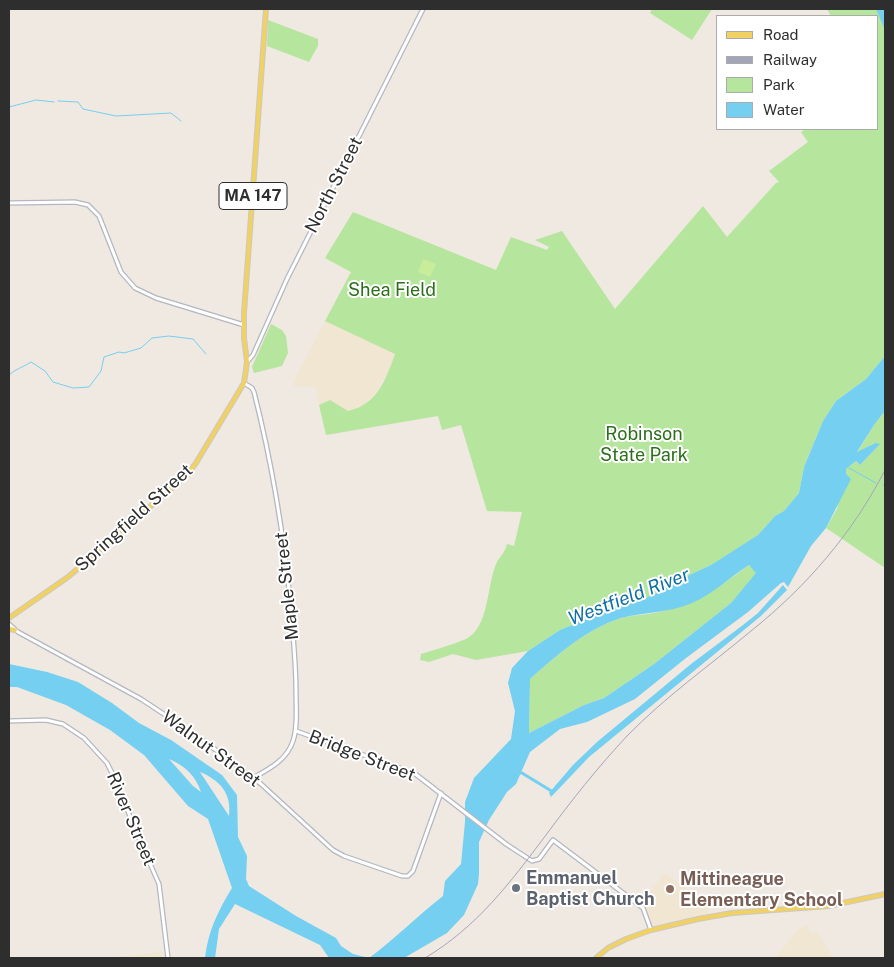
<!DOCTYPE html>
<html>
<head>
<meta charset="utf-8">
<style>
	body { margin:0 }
	#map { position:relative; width:894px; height:967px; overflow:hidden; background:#efe9e1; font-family:"Public Sans",sans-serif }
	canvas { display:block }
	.frame { position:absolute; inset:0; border:10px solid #2e2e2e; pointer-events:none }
	.legend { position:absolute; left:716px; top:15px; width:162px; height:115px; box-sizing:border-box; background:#fff; border:1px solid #ababab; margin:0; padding:6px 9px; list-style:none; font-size:15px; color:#2e2e2e }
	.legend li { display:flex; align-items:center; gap:10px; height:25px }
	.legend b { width:25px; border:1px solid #ababab }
</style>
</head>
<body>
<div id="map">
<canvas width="894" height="967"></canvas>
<div class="frame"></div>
<ul class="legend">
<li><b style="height:6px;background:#f2d163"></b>Road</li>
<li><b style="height:6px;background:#a3a6b8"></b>Railway</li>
<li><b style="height:14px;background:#b6e59e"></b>Park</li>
<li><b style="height:14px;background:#75cff0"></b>Water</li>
</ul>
</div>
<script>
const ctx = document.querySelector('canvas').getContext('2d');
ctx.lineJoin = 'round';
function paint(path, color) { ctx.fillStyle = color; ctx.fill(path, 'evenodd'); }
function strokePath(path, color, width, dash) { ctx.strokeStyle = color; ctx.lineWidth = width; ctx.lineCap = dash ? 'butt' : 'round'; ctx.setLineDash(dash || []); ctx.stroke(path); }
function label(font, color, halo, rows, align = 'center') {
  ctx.font = font + ' "Public Sans",sans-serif'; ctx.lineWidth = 4; ctx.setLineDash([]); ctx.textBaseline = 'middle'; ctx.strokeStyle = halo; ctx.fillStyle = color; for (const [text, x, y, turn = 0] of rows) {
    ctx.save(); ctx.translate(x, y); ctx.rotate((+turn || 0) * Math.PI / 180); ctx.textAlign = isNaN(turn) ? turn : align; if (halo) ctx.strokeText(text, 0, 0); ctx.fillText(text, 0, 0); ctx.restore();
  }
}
const education = new Path2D(`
	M325 321 395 354 388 372 377 392 363 405 348 411 330 400 319 405 316 387 294 386V381Z
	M664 873 667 874 709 906V913L653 926 650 925 646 908 641 904Z
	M806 925 812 933 817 931 833 958H775L797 931Z
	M161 952 164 953 165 958H115L118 957Z`);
const green = new Path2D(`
	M652 9H712L692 40 650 13Z
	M827 9H885V356L866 379 836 401 823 421 804 467 799 493 784 511 775 516 758 535 751 540 711 565 685 577 672 585 644 599 614 608 560 630 528 651 476 660 453 654 429 662 420 660 421 654C436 649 452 645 466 639 489 628 487 585 496 564 499 557 505 553 507 544L514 546 522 512 487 511 461 425 442 430 438 416 326 435 319 405 330 400 348 411C353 409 359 408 363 405 381 395 388 373 395 354L325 321 351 272 325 258 353 212 496 270 511 237 547 250 549 247 535 240 562 231 615 309 703 206 727 237 776 183 779 182 769 171 808 142 801 132 806 129H878V16H831Z
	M268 20 318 39V46L309 62 267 46Z
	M271 324 282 330 286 336 288 353 282 366 254 373 252 367Z
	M885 411V568L826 528 837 509 846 469 856 461 860 465 879 445 874 443 857 453 874 425Z
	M749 565 757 573 731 603 654 664 604 698 584 705 529 733 530 679C556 656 586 629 621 618 633 615 647 615 659 612 694 605 721 586 749 565Z`);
const pitch = new Path2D(`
	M423 259 436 264 430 277 418 272Z`);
const water = new Path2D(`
	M876 9H885V30Z
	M885 356V411L874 425 857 452 875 443 880 444 860 465 856 461 846 469V474L851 479 826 528 811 546 788 587 784 582 781 583 748 612 686 658 635 699 587 722 560 729 530 752 516 784 507 792 489 820 479 842V874L478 884 464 915 447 933 404 958H329L320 945 235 904 219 929 215 958H205C208 931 218 911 232 888L208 819 188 806 144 755 110 730 66 705 17 687H9V664L47 672 78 682 112 703 139 723 171 740 222 775 237 795 238 837 247 856 246 879 249 886 296 916 336 938 341 946 353 954 369 958C395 939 417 916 443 896L445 881 461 864 465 822V802L474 778 511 739 515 711 508 683 512 668 528 651 560 630 614 608 644 599 672 585 685 577 711 565 758 535 775 516 784 511 799 493 804 467 823 421 836 401 866 379ZM749 565 756 573 731 603 654 664 604 698 584 705 529 733 530 679C556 656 586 629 621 618 645 612 669 613 692 603 713 594 730 577 749 565ZM169 759C184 765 196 776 201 792L193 786ZM200 772C220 780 232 794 229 816Z
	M783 585 787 590 761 616 589 757 551 797 549 793 573 765 597 742 691 664 743 625 758 613Z`);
const stream = new Path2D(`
	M58 101 78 102 83 109 116 116 171 113 181 121
	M9 107 36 100 54 102
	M9 375C15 369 24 367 31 362L45 371 53 382 73 388 89 387 101 371 104 357 119 352 124 353 141 348 152 338 169 336 193 339 206 354
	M849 468 876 483
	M883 485 885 486`);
const canal = new Path2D(`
	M518 773H522L553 792`);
const secondary = new Path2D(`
	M9 203 75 202 88 205 99 216 121 272 135 288 156 298 244 325
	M247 362 253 355 287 279 423 9
	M244 383 252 388 254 392C272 463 284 536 291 609 293 636 296 664 296 692 296 708 298 726 293 741 287 760 269 769 253 778
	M9 624 18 632 141 699 200 738 261 784 333 850 344 856 402 876H408L413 871 441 793
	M9 721 46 720 63 724 84 738 107 763 116 781 137 834 159 884 168 958
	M296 731 414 773 506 844 532 861 539 859 553 840 643 908 651 930`);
const primary = new Path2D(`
	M9 618 68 577 187 475 196 463 244 383 247 362 244 338V313L266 9
	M9 629 15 630
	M596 958 608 948 626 939 651 930 698 919 732 913 829 906 885 894`);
const rail = new Path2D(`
	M425 958C477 927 510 883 546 835 571 801 598 767 627 736 665 697 709 666 751 631 806 587 853 533 885 470`);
const markers = [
	[516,888,5,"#6b7280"],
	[670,889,5,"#8d6e63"]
];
const shields = [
	[253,196,68]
];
const shieldNames = [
	["MA 147",253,196]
];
const streetNames = [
	["North Street",334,185,-63],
	["Springfield Street",134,518,-42],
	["Maple Street",287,586,-96],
	["Walnut Street",211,749,36],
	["Bridge Street",362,756,21],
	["River Street",131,819,67]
];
const parkNames = [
	["Shea Field",392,290],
	["Robinson",644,434],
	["State Park",644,455]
];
const worshipNames = [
	["Emmanuel",526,878],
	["Baptist Church",526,899]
];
const educationNames = [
	["Mittineague",680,879],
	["Elementary School",680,900]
];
const waterNames = [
	["Westfield River",629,597,-21]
];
paint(education, '#f0e6d1');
paint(green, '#b6e59e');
paint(pitch, '#c9ec9a');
paint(water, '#75cff0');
strokePath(stream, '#75cff0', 1);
strokePath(canal, '#75cff0', 3);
strokePath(secondary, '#b4b7c1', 5.5);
strokePath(primary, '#c9c9c9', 6);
strokePath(secondary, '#fff', 3);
strokePath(primary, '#f2d163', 4);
strokePath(rail, '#a3a6b8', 1);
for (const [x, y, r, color] of markers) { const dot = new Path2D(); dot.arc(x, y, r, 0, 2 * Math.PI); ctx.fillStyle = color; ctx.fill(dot); strokePath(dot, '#fff', 2); }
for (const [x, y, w] of shields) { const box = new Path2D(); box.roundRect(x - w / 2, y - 13.5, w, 27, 4); ctx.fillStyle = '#fff'; ctx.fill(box); strokePath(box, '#2e2e2e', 1); }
label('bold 16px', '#2e2e2e', null, shieldNames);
label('18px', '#2e2e2e', '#fff', streetNames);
label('18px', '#2c6e1b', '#fff', parkNames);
label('bold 18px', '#5b616d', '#fff', worshipNames, 'left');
label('bold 18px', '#785e54', '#fff', educationNames, 'left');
label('italic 19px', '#0d6fa3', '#fff', waterNames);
</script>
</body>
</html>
